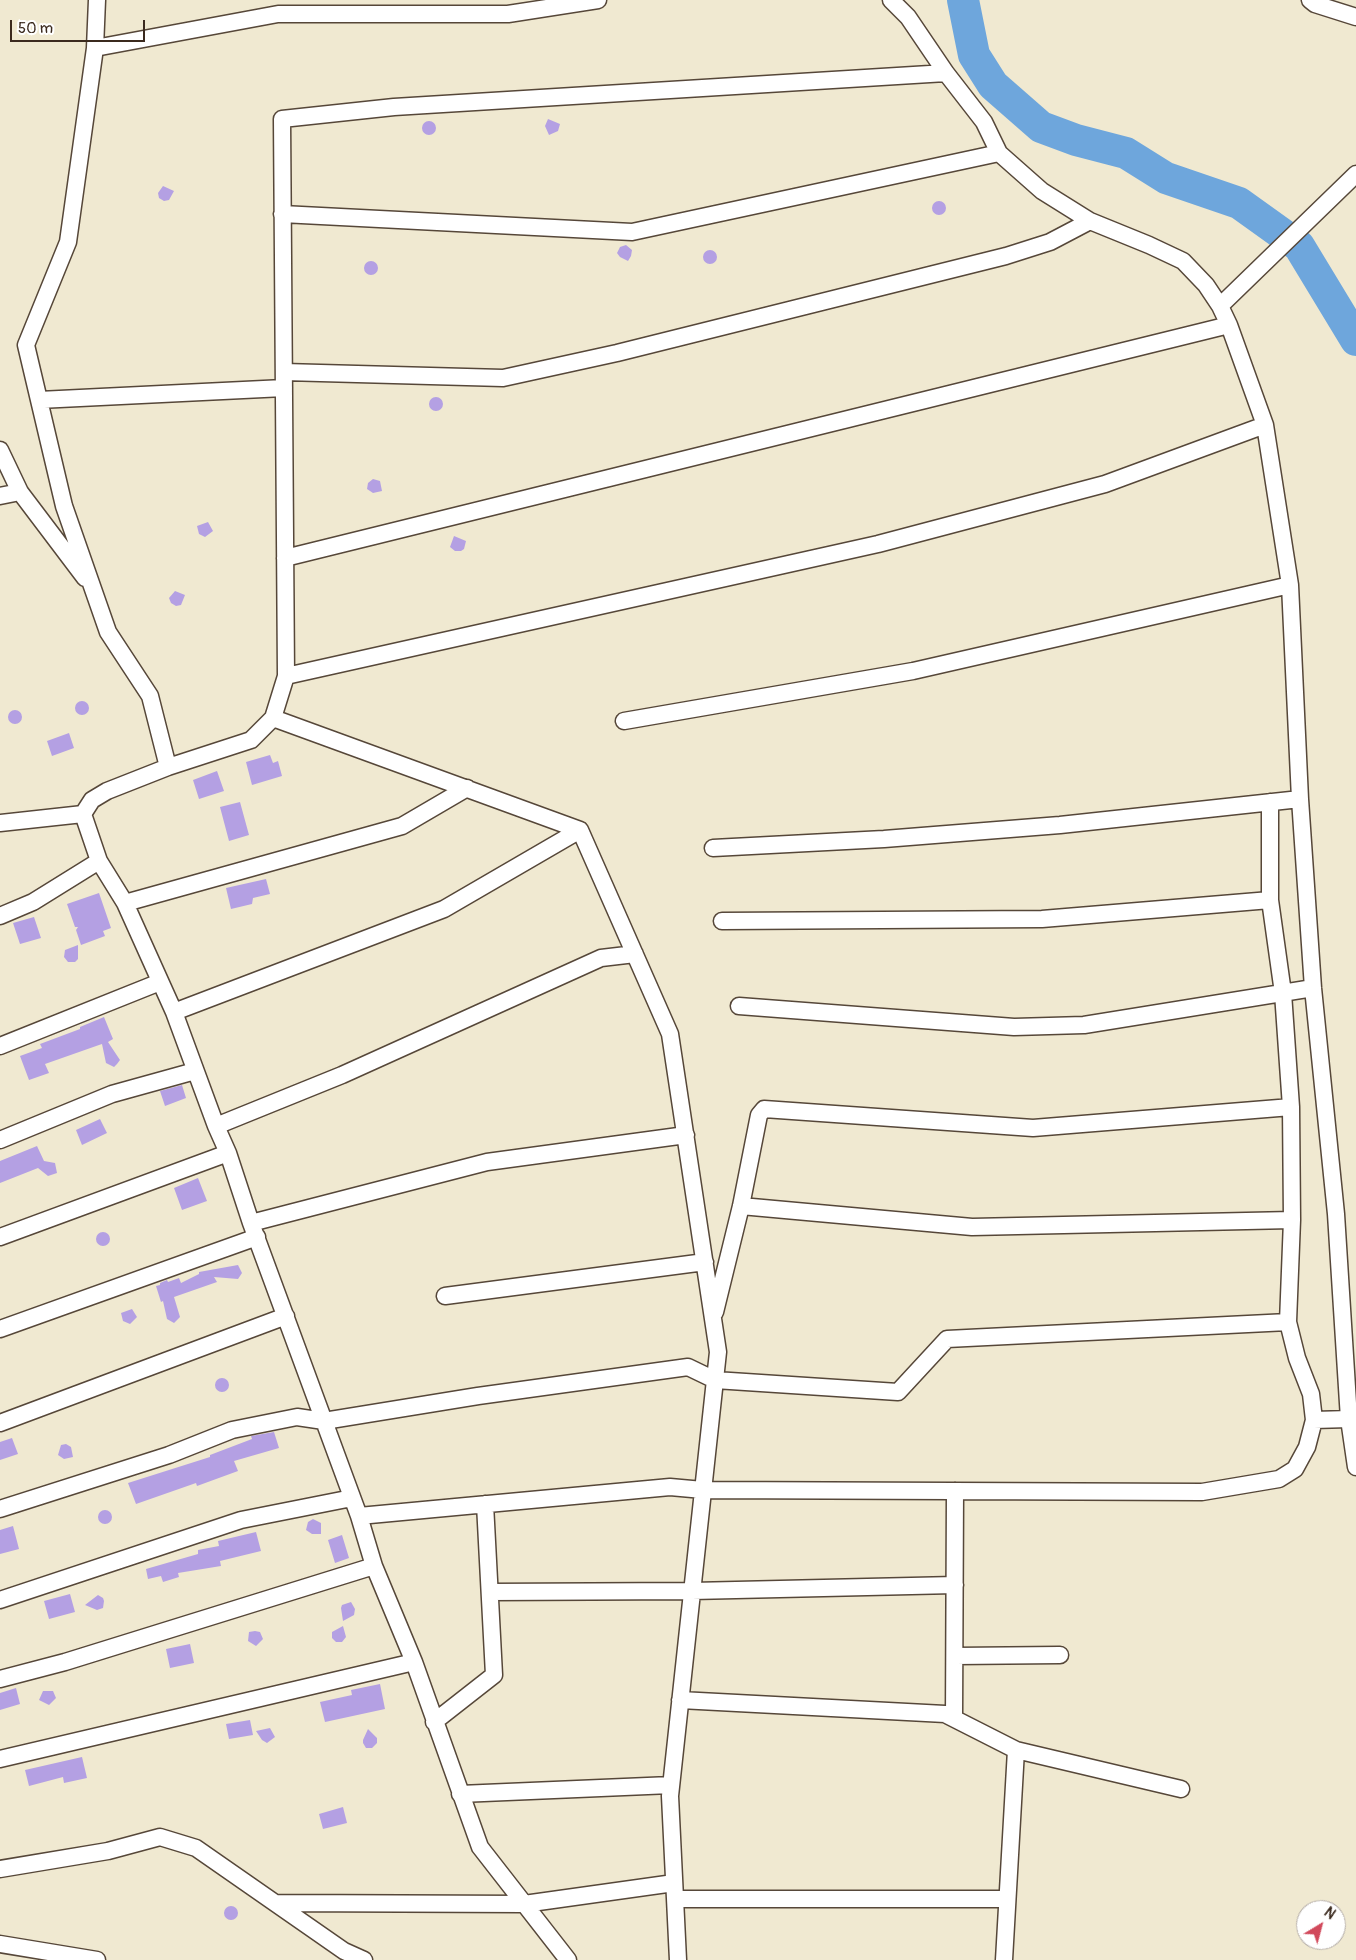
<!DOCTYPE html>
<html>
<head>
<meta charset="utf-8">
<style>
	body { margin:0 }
	#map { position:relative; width:1356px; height:1960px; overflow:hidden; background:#f0e9d1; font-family:Pangolin,sans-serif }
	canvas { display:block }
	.north { position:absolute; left:1296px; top:1900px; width:50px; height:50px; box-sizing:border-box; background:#fff; border:1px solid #b1aaa5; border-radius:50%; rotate:37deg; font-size:14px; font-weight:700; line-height:20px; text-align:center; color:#3b2a1e }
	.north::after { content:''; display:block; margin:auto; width:18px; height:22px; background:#d1495b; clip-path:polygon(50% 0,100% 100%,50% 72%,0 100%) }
	.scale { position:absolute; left:10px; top:20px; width:135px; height:22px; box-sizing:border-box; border:2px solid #3b2a1e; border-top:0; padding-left:6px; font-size:15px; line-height:18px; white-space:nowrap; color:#3b2a1e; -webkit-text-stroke:4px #fff; paint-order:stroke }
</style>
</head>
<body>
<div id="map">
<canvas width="1356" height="1960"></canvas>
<div class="north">N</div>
<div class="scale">50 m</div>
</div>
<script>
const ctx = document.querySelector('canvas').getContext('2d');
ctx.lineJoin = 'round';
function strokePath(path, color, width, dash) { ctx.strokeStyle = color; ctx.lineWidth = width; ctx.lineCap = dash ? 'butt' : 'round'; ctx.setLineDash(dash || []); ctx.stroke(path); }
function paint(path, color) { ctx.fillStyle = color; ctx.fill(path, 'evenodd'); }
const river = new Path2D(`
	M963 0 974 55 993 85 1041 127 1076 140 1126 153 1166 178 1239 203 1299 246 1356 340`);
const building = new Path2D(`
	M548 119 560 124 558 131 549 135 545 126Z
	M422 128a7 7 0 1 1 14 0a7 7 0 1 1-14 0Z
	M163 186 174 191 169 200 164 201 159 198 158 193Z
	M932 208a7 7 0 1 1 14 0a7 7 0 1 1-14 0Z
	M626 245 632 250 631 256 628 261 620 257 617 253 620 247Z
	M703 257a7 7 0 1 1 14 0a7 7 0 1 1-14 0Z
	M364 268a7 7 0 1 1 14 0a7 7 0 1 1-14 0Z
	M429 404a7 7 0 1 1 14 0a7 7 0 1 1-14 0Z
	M373 479 380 481 382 491 373 493 367 489 368 483Z
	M208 522 213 531 205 537 199 534 197 526Z
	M454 536 466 541 464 549 461 551H455L450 547Z
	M175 591 185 595 181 605 176 606 171 603 169 598Z
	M75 708a7 7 0 1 1 14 0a7 7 0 1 1-14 0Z
	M8 717a7 7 0 1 1 14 0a7 7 0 1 1-14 0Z
	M69 733 74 748 52 756 47 741Z
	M270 755 273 763 278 761 282 776 252 785 246 762Z
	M217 771 224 791 199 799 193 780Z
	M240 802 249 835 229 841 220 807Z
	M266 879 270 894 253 898 252 904 231 909 226 888Z
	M99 893 111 928 103 931 105 936 81 945 76 930 78 927H75L67 904Z
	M34 917 41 938 20 944 13 923Z
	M78 945V959L75 962H68L64 957 65 950Z
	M104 1017 113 1039 108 1042 120 1060 117 1064 114 1067 106 1063 102 1044 99 1045 45 1064 49 1073 29 1080 20 1056 42 1048 40 1044 80 1029V1027Z
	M182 1085 186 1098 165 1106 160 1091Z
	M100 1119 107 1133 82 1145 76 1130Z
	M37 1146 44 1161 55 1163 57 1173 48 1176 38 1168 0 1183V1161Z
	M198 1178 207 1201 182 1210 174 1188Z
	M96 1239a7 7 0 1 1 14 0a7 7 0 1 1-14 0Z
	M238 1265 242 1273 238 1279 214 1277 217 1282 174 1297 180 1317 174 1323 167 1319 163 1301 161 1302 156 1286 160 1285V1283L167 1280 168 1282 179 1278 181 1283 199 1274V1272Z
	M132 1309 137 1317 130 1324 123 1321 121 1313Z
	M215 1385a7 7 0 1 1 14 0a7 7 0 1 1-14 0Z
	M274 1432 279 1448 234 1461 238 1471 197 1486 196 1483 136 1504 128 1483 210 1457V1455L252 1439 251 1436Z
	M12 1438 18 1454 0 1460V1442Z
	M66 1444 71 1447 73 1457 64 1459 58 1455 61 1445Z
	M98 1517a7 7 0 1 1 14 0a7 7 0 1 1-14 0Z
	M313 1519 321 1523V1534H312L306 1530 308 1522Z
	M13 1526 19 1549 0 1554V1530Z
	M256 1532 261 1551 220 1561 221 1566 178 1573 179 1577 163 1582 161 1576 148 1579 146 1569 198 1554V1550L219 1546 218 1541Z
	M342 1535 349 1558 335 1563 328 1540Z
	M70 1594 75 1612 49 1619 44 1601Z
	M98 1595 103 1598 104 1601 103 1608 97 1610 85 1605Z
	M351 1602 355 1609 354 1615 343 1621 341 1608 342 1605Z
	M343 1626 346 1637 342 1642H336L332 1638V1632Z
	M255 1631 260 1632 263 1639 256 1646 248 1641 249 1632Z
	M190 1644 194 1663 170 1668 166 1649Z
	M380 1684 385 1709 325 1722 320 1702 352 1695 351 1690Z
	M16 1688 20 1704 0 1710V1693Z
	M43 1691H53L56 1698 49 1705 39 1700Z
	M250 1720 253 1735 229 1739 226 1724Z
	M270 1728 275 1737 267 1743 262 1740 256 1731Z
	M368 1729 377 1738V1743L372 1748H366L363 1743V1740Z
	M82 1757 87 1778 64 1783 63 1777 29 1786 25 1770Z
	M343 1807 347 1823 323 1829 319 1814Z
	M224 1913a7 7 0 1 1 14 0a7 7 0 1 1-14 0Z`);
const minor = new Path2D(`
	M97 0 95 48 68 242 26 345 64 506 108 632 150 696 168 767
	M891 0 908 17 946 73 984 122 999 153 1042 191 1090 221 1149 245 1183 261 1206 285 1220 306 1229 325 1265 425 1290 585 1300 799 1313 988 1336 1214 1349 1419 1356 1467
	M1310 0 1315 4 1356 17
	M95 48 278 14H508L598 0
	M282 214 632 232 999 153
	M1220 306 1356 174
	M284 372 503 378 617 353 1006 256 1050 242 1090 221
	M39 400 284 388
	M0 450 20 492 85 578
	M0 496 20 492
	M285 558 1229 325
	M286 676 878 544 1105 484 1265 425
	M273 718 580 830 670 1034 718 1352 670 1796 678 1960
	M624 721 913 671 1290 585
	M83 814 99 861 125 903 174 1012 216 1126 228 1153 251 1223 359 1516 374 1566 414 1662 480 1847 568 1960
	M0 823 83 814 92 800 107 791 168 767 251 740 273 718 286 676 282 119 394 107 946 73
	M713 848 884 839 1060 825 1300 799
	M125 903 402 826 467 788
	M0 916 33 902 99 861
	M722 921 1042 919 1270 900
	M739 1006 1014 1027 1084 1025 1313 988
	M174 1012 444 909 580 830
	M0 1046 160 982
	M216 1126 342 1075 601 958 635 954
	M0 1140 112 1094 195 1071
	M741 1206 972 1227 1292 1220
	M251 1223 487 1162 686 1135
	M0 1237 228 1153
	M445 1296 705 1262
	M715 1312 741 1206 759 1115 764 1109 1033 1128 1291 1107
	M0 1329 257 1237
	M1314 1420 1349 1419
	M0 1423 286 1316
	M0 1509 169 1455 232 1430 297 1417 324 1421 478 1396 688 1367 715 1380 898 1392 947 1339 1288 1322
	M359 1516 670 1487 703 1490 1202 1492 1279 1479 1295 1469 1307 1447 1314 1420 1311 1394 1297 1358 1288 1322 1292 1220 1291 1107 1283 993 1270 900V802
	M490 1592 692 1591 955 1585
	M0 1600 241 1520 352 1498
	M955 1656 1060 1655
	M0 1679 65 1662 374 1566
	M680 1700 945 1714 1016 1750 1181 1789
	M954 1718 955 1491
	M434 1722 494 1675 485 1504
	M0 1759 414 1662
	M460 1794 671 1785
	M0 1869 108 1851 160 1837 196 1848 344 1951 364 1960
	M675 1899H1007
	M277 1903 524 1904 674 1883
	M0 1944 97 1960
	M1004 1960 1016 1750`);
strokePath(river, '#6ea6dc', 32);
paint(building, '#b4a0e3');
strokePath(minor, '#564739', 19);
strokePath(minor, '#fff', 16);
</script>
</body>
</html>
